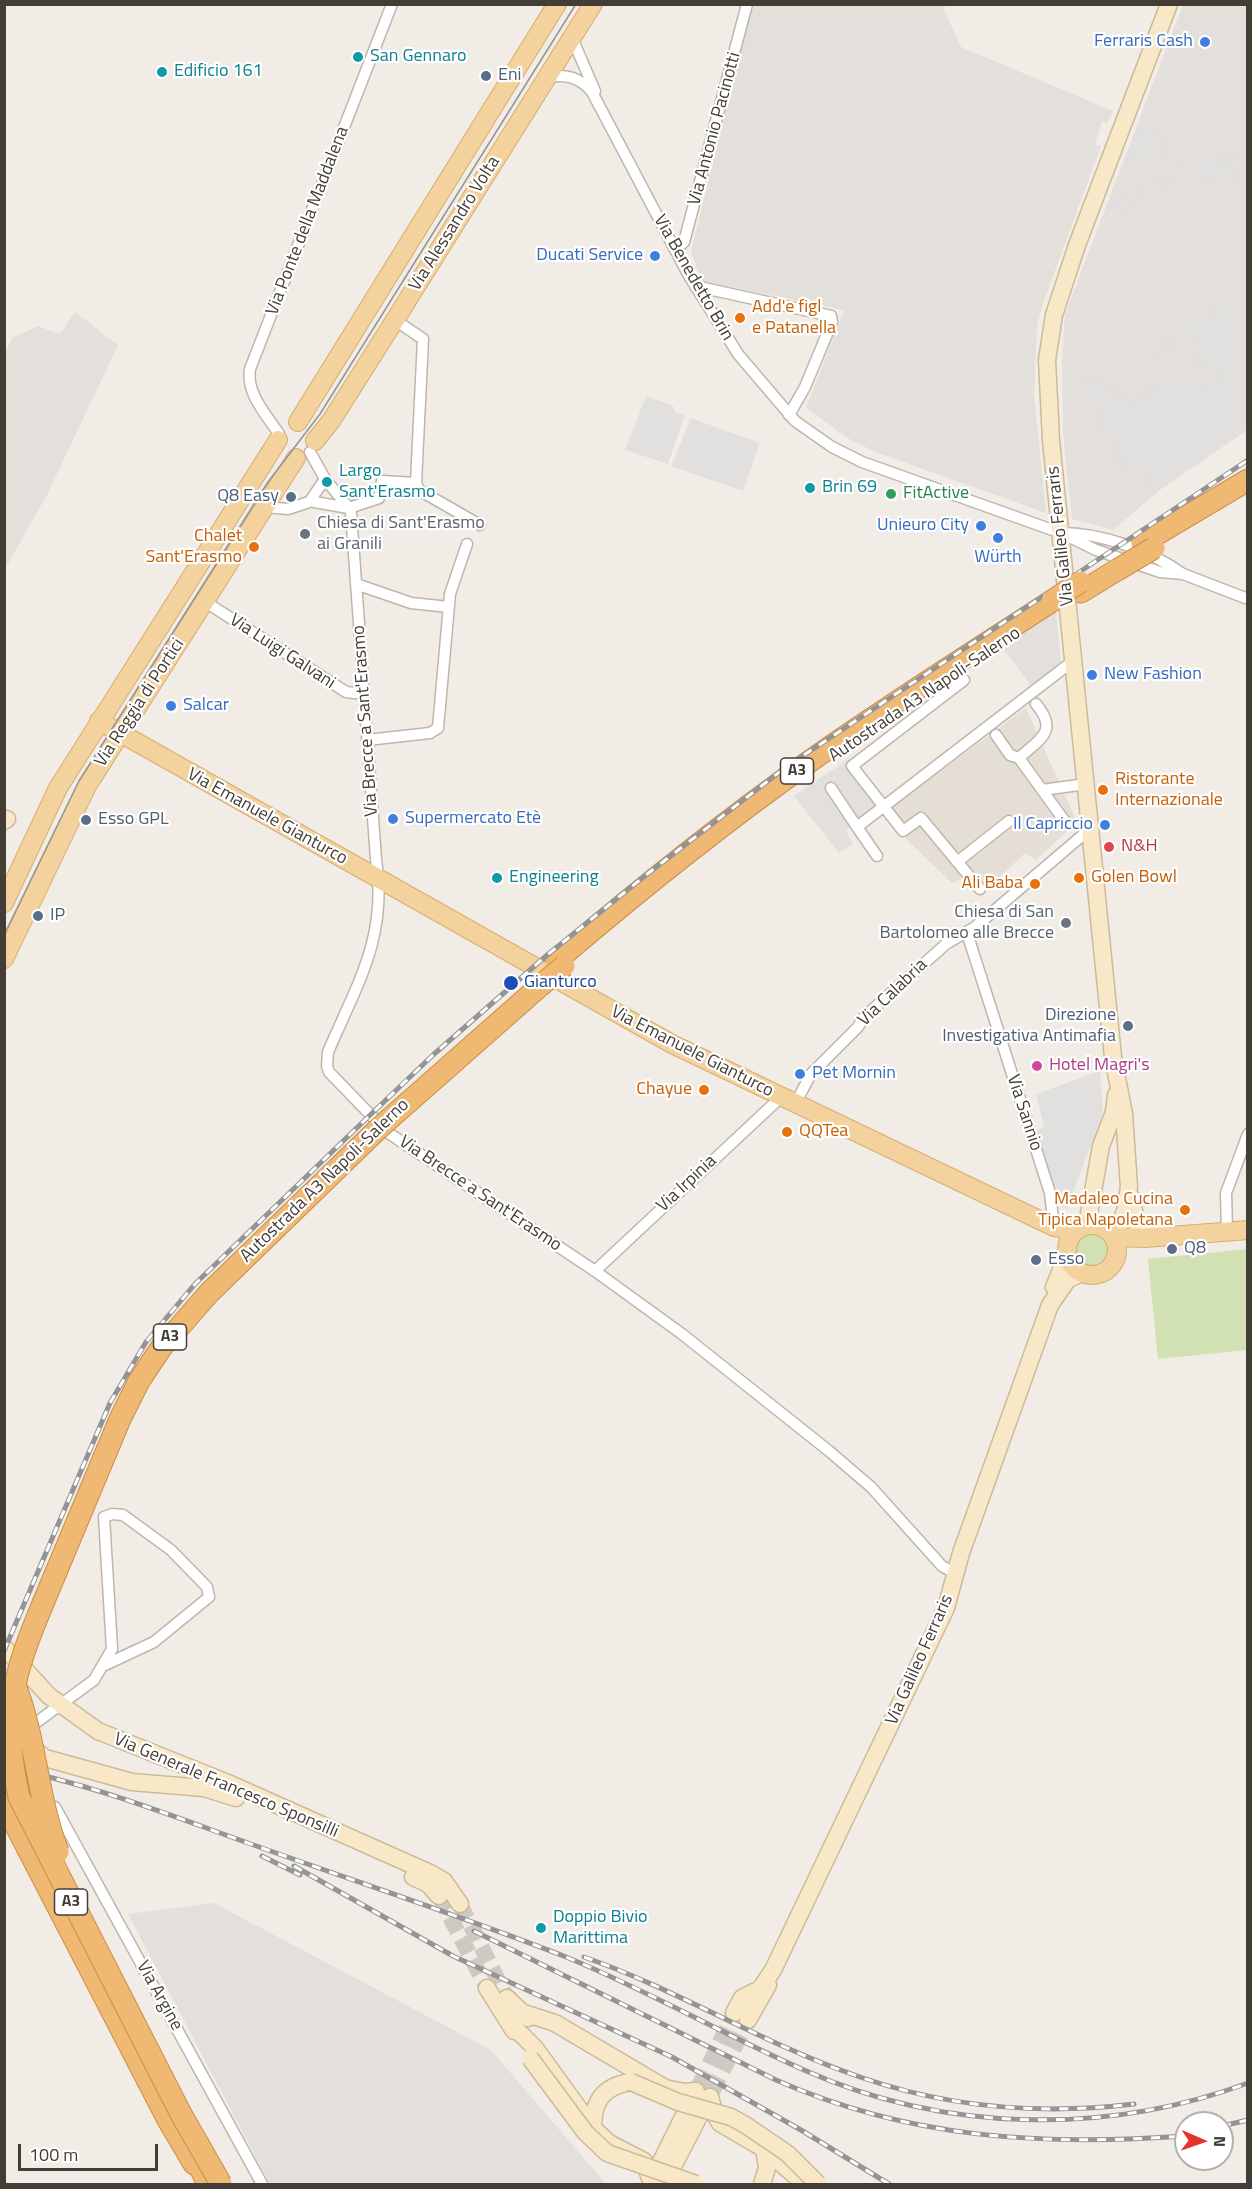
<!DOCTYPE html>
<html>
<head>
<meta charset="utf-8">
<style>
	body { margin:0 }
	#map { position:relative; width:1252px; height:2189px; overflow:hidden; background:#f1ede6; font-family:"Titillium Web",sans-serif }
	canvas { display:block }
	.frame { position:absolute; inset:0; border:6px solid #433d36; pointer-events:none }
	.north { position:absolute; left:1174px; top:2111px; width:60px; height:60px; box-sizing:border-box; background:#fff; border:2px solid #b4b1af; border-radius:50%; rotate:92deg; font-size:16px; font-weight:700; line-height:24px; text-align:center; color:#433d36 }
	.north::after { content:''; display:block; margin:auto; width:21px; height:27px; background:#e3342b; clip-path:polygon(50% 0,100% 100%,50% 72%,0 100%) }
	.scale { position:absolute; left:18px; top:2144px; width:140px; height:27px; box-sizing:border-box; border:3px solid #433d36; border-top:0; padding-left:8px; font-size:18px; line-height:21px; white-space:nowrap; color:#433d36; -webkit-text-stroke:4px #fff; paint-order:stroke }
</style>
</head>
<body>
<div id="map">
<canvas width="1252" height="2189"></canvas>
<div class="frame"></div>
<div class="north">N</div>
<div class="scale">100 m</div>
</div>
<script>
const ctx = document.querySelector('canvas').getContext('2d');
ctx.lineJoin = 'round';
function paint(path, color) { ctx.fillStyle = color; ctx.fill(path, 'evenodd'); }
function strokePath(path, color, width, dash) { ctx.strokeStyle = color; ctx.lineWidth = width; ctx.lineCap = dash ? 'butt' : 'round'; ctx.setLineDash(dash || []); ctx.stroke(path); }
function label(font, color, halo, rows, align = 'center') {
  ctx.font = font + ' "Titillium Web",sans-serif'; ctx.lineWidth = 4.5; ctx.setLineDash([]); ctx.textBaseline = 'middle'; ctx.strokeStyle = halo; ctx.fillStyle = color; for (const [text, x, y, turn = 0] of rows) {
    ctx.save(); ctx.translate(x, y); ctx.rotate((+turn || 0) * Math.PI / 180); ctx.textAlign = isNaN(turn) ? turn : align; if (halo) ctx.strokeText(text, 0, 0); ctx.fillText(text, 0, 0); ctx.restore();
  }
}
const residential = new Path2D(`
	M1026 708 1077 822 1036 860 1025 853 984 892 962 878 952 883 906 839 890 809Z`);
const industrial = new Path2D(`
	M751 5H946L944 10 961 47 1113 111 1107 124 1102 121 1095 145 1101 146 1041 309 1037 328 1034 396 1046 513 881 454 852 441 806 408 844 310 702 281 691 252Z
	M1183 5H1247V430L1160 490 1113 530 1072 519 1063 432 1062 358 1065 314Z
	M75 312 118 345 47 495 5 569V354L12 338 38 326 60 334Z
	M1056 611 1061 664 1032 687 1003 648Z
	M850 758 883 801 846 831 853 844 839 853 794 796Z
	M214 1903 491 2050 606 2184H270L128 1914Z`);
const green = new Path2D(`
	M1076 1250a16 16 0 1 1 32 0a16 16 0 1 1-32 0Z
	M1247 1249V1350L1158 1359 1148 1259Z`);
const parking = new Path2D(`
	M1141 122 1154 126 1168 153 1166 158 1128 157Z
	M1216 151 1224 164 1240 155 1247 171V199L1234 171 1210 181 1207 174 1194 172 1132 204 1133 192Z
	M1132 192 1131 204 1106 216 1110 202Z
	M1247 295V429L1155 492 1144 471 1112 458 1118 439 1096 432 1104 407 1086 399 1087 376 1132 404 1155 384 1215 385 1220 381 1218 371 1199 362 1198 339 1179 340 1157 353 1156 340Z
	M646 396 673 406 675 412 685 415 668 464 625 450Z
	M691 418 760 443 743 491 671 466Z
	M1100 1071 1103 1112 1067 1209 1058 1204 1035 1131 1044 1127 1036 1094Z`);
const secondaryTunnel = new Path2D(`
	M439 1896 487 1988
	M460 1904 507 1998
	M699 2086 734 2013
	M712 2092 748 2020`);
const street = new Path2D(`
	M572 38 595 91
	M547 77C566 74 580 77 592 92L688 274 738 354 795 421 832 447 862 462 1061 533C1102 533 1149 550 1183 574
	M675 250 684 242 747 4
	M695 286 831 316 832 322 805 387 789 415
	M395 320 423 339 416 483
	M279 434C266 414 246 394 250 369L392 4
	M310 452 325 479 349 508 351 513 376 859C388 937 357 984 328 1052L327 1066 329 1072 387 1132 595 1271 682 1334 829 1451 871 1487 942 1566 956 1574
	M325 479 312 498 314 502 349 508 379 498 382 481 416 483 419 490 480 525
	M264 507 288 509 312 501
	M1061 533 1096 550 1160 572 1183 574 1248 599
	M356 584 411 603 449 607
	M204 601 346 692 363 694
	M964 680 852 766 903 831 921 818 980 889
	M996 735 1010 755 1019 758 1066 823
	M367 740 430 733 438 728 450 594 467 544
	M1019 758C1040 739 1059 731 1036 704
	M831 788 857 827 1073 661
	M1042 790 1086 784
	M857 827 877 856
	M957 862 1009 821
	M967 933 1050 1193 1054 1227
	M795 1104 811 1074 858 1027 863 1018 946 944 975 927 1091 828
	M1227 1232 1226 1193 1248 1134
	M595 1271 780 1098
	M26 1730 94 1680 112 1649 104 1517 112 1514 123 1515 171 1550 207 1587 209 1597 154 1642 105 1665
	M55 1807 262 2184`);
const secondary = new Path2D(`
	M4 821 7 819
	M1131 1197 1137 1224 1146 1230 1165 1232
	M1087 1225 1101 1146 1114 1112 1116 1095
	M1114 1237 1125 1211 1129 1187 1124 1114 1113 1057 1051 440 1047 360 1054 315 1077 245 1169 4
	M1054 1287 1067 1255
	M4 1647 49 1696 98 1731 228 1783 430 1873 444 1881 460 1904
	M29 1745 45 1758 132 1782 204 1788 236 1798
	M413 1877 428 1884 439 1896
	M487 1988 514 2031
	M507 1998 528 2018
	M521 2012 555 2023 665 2088 684 2092 696 2091
	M734 2013 742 1998 760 1989 773 1970 946 1608 961 1553 1050 1305 1068 1279 1083 1273
	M748 2020 768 1985
	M508 2021 535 2048 593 2128 609 2143 644 2161 651 2181
	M710 2097 715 2115 720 2123 764 2149 805 2184
	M593 2128C593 2100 604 2086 631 2082
	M651 2182 694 2095
	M664 2184 709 2097
	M762 2184 767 2168 764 2149`);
const primary = new Path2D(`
	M298 422 557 4
	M315 441 331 421 395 320 593 4
	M99 721 672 1044 1054 1227 1076 1230
	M4 903 58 788 278 440
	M4 959 87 786 296 458
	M1067 1250a25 25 0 1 1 50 0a25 25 0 1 1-50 0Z
	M1114 1237 1145 1238 1248 1230`);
const highway = new Path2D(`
	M1142 543 1248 480
	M1081 592 1117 570
	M556 961C639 890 724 822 813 759 891 704 972 653 1052 601
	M387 1121 540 986
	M44 1601 120 1419 139 1381 161 1348 209 1293 377 1130
	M4 1803 168 2120 194 2164
	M191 2149 208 2184`);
const tram = new Path2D(`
	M4 935 79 781 268 482 320 414 576 4`);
const rail = new Path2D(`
	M4 1651 110 1403 146 1342 195 1284 366 1119 433 1055 546 956 646 875 786 767 1248 460
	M4 1767C93 1784 177 1818 262 1848 363 1884 466 1918 566 1957 647 1990 724 2035 804 2070 943 2132 1105 2136 1248 2083
	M262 1856 300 1875
	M294 1866 453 1956 672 2057 801 2130 889 2184
	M474 1931 776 2080C910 2139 1042 2146 1186 2136
	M584 1957C679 1990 765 2045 860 2077 949 2108 1041 2115 1134 2104
	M1222 2126 1248 2120`);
const secondaryBridge = new Path2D(`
	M530 2058 585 2132 607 2153 696 2184
	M631 2082 678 2102 731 2117 747 2126 788 2154 818 2184`);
const highwayBridge = new Path2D(`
	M1117 570 1154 548
	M1052 601 1080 582
	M540 986 564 966
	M377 1130 387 1121
	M44 1601C13 1675 0 1716 19 1797L181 2114 221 2184
	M15 1685C36 1738 37 1797 58 1852`);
const markers = [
	[1205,42,6,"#3f7fe0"],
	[358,57,6,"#0f9aa8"],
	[162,72,6,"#0f9aa8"],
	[486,76,6,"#5c6f8a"],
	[655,256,6,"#3f7fe0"],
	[740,318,6,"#e8710a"],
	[327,482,6,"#0f9aa8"],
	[810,488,6,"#0f9aa8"],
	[891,494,6,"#2e9e5b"],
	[291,497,6,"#5c6f8a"],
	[981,526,6,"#3f7fe0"],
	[305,534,6,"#6b7280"],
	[998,538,6,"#3f7fe0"],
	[254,547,6,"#e8710a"],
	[1092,675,6,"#3f7fe0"],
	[171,706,6,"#3f7fe0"],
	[1103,790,6,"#e8710a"],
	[393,819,6,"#3f7fe0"],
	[86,820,6,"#5c6f8a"],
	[1105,825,6,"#3f7fe0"],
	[1109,847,6,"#e0444e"],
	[497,878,6,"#0f9aa8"],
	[1079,878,6,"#e8710a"],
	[1035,884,6,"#e8710a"],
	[38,916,6,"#5c6f8a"],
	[1066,923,6,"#6b7280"],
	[511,983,8,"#1a4fb4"],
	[1128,1026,6,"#5c6f8a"],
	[1037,1066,6,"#d1479c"],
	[800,1074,6,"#3f7fe0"],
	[704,1090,6,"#e8710a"],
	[787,1132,6,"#e8710a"],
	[1185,1210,6,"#e8710a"],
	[1172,1249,6,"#5c6f8a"],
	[1036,1260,6,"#5c6f8a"],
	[541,1928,6,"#0f9aa8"]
];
const shields = [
	[797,771,33],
	[170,1337,33],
	[71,1902,33]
];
const shieldNames = [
	["A3",797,771],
	["A3",170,1337],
	["A3",71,1902]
];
const shopNames = [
	["Ferraris Cash",1193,42],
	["Ducati Service",643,256],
	["Unieuro City",969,526],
	["Würth",998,558,"center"],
	["New Fashion",1104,675,"left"],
	["Salcar",183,706,"left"],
	["Supermercato Etè",405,819,"left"],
	["Il Capriccio",1093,825],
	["Pet Mornin",812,1074,"left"]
];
const cultureNames = [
	["San Gennaro",370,57],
	["Edificio 161",174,72],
	["Largo",339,472],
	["Sant'Erasmo",339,493],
	["Brin 69",822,488],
	["Engineering",509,878],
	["Doppio Bivio",553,1918],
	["Marittima",553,1939]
];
const serviceNames = [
	["Eni",498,76],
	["Q8 Easy",279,497,"right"],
	["Esso GPL",98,820],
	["IP",50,916],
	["Direzione",1116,1016,"right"],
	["Investigativa Antimafia",1116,1037,"right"],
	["Q8",1184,1249],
	["Esso",1048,1260]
];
const streetNames = [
	["Via Antonio Pacinotti",715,129,-75],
	["Via Ponte della Maddalena",308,221,-69],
	["Via Alessandro Volta",455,224,-58],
	["Via Benedetto Brin",693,278,60],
	["Via Galileo Ferraris",1061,536,-96],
	["Via Luigi Galvani",282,652,33],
	["Autostrada A3 Napoli-Salerno",925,695,-34],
	["Via Reggia di Portici",140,703,-57],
	["Via Brecce a Sant'Erasmo",366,721,-94],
	["Via Emanuele Gianturco",267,817,29],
	["Via Calabria",893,993,-44],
	["Via Emanuele Gianturco",692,1052,27],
	["Via Sannio",1024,1113,72],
	["Autostrada A3 Napoli-Salerno",325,1181,-44],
	["Via Irpinia",687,1184,-43],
	["Via Brecce a Sant'Erasmo",480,1194,34],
	["Via Galileo Ferraris",920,1660,-66],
	["Via Generale Francesco Sponsilli",226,1786,23],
	["Via Argine",159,1996,61]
];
const foodNames = [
	["Add'e figl",752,308],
	["e Patanella",752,329],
	["Chalet",242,537,"right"],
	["Sant'Erasmo",242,558,"right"],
	["Ristorante",1115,780],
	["Internazionale",1115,801],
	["Golen Bowl",1091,878],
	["Ali Baba",1023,884,"right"],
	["Chayue",692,1090,"right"],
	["QQTea",799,1132],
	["Madaleo Cucina",1173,1200,"right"],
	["Tipica Napoletana",1173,1221,"right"]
];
const leisureNames = [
	["FitActive",903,494]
];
const worshipNames = [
	["Chiesa di Sant'Erasmo",317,524],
	["ai Granili",317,545],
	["Chiesa di San",1054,913,"right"],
	["Bartolomeo alle Brecce",1054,934,"right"]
];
const healthNames = [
	["N&H",1121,847]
];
const transitNames = [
	["Gianturco",524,983]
];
const hotelNames = [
	["Hotel Magri's",1049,1066]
];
paint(residential, '#e4ded5');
paint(industrial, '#e3dfdb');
paint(green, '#d1e1b3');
paint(parking, '#e2e0de');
strokePath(secondaryTunnel, '#cecac3', 16, [16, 8]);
strokePath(street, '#beb6ad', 13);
strokePath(secondary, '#ccba9a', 19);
strokePath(primary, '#d7ad6e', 20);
strokePath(highway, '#cc8d45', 23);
strokePath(street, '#fff', 10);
strokePath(secondary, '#f9e8c8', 16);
strokePath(primary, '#f3d29d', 18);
strokePath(highway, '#efb973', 21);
strokePath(tram, '#949494', 1.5);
strokePath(rail, '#949494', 5);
strokePath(rail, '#fff', 3, [9]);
strokePath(secondaryBridge, '#ccba9a', 19, []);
strokePath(highwayBridge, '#cc8d45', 23, []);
strokePath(secondaryBridge, '#f9e8c8', 16);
strokePath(highwayBridge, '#efb973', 21);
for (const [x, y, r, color] of markers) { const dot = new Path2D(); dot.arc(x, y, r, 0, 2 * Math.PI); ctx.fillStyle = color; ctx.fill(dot); strokePath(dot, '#fff', 2); }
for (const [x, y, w] of shields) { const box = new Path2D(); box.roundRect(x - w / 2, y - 13, w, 26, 4.5); ctx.fillStyle = '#fff'; ctx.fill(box); strokePath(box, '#433d36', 1.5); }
label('bold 16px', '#433d36', null, shieldNames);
label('18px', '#366cbe', '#fff', shopNames, 'right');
label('18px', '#0d838f', '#fff', cultureNames, 'left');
label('18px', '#4e5e75', '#fff', serviceNames, 'left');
label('18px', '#433d36', '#fff', streetNames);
label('18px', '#c56008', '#fff', foodNames, 'left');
label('18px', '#27864d', '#fff', leisureNames, 'left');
label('18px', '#5b616d', '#fff', worshipNames, 'left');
label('18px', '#be3a42', '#fff', healthNames, 'left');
label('18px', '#164399', '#fff', transitNames, 'left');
label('18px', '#b23c85', '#fff', hotelNames, 'left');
</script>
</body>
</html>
